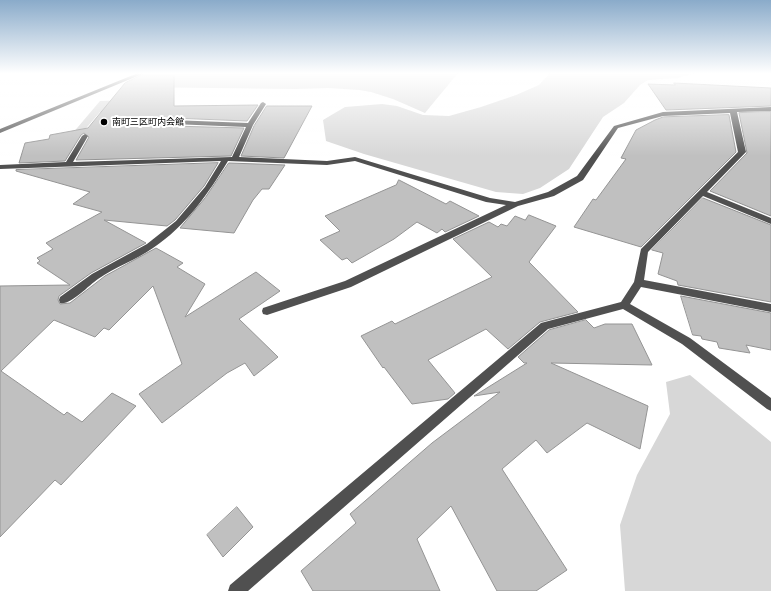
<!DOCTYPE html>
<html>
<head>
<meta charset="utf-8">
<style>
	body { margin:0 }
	canvas { display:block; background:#fff }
</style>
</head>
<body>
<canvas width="771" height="591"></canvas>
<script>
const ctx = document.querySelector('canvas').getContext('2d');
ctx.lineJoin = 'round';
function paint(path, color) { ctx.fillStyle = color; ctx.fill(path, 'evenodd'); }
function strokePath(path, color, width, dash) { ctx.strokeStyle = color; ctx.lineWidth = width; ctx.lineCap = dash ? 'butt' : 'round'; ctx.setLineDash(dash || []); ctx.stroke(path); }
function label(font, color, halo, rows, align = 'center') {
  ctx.font = font + ' Figtree,"Noto Sans JP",sans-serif'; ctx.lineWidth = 4; ctx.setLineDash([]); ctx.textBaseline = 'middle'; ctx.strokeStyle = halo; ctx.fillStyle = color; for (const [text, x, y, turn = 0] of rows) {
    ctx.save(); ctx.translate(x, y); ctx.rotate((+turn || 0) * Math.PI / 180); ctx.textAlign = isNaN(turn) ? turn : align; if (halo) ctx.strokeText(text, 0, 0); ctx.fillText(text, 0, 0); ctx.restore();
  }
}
const green = new Path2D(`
	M159 73H458L425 113 393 99 371 92 359 90 329 88 295 89 133 87Z
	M550 73H694L678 78 648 80 640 85 624 103 603 117 569 169 540 188 523 194 496 192 364 154 326 141 323 120 345 107 382 104 397 106 423 115 449 116 481 107 516 95 539 85Z
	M133 100 125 111 100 112 82 133 72 134 100 101Z
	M690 375 771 442V591H625L620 525 637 475 670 414 666 382Z`);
const building = new Path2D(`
	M146 73H174V106L258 105 247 121 172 118 168 122 172 126 244 128 231 156 76 160 89 137 84 133 81 135 65 161 19 163 25 143 49 139 50 135 88 128 125 83Z
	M674 83 771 88V106L666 110 648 84 675 85Z
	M267 106H312L284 158 241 156 254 126Z
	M771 112V216L710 191 747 153 739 113Z
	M729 115 736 152 641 247 574 227 593 199 596 200 626 159 621 158 636 130 655 120 663 117Z
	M218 163 204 186 175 220 167 226 104 220 146 243 91 273 59 296 58 300 60 304 70 303 105 276 156 248 183 263 177 267 205 284 185 317 256 272 280 291 239 319 278 357 254 376 245 363 227 373 162 423 139 394 182 364 153 286 109 330 104 328 95 337 54 320 1 371 64 415 67 412 82 422 112 393 136 406 61 485 55 480 0 537V286L70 285 37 263 40 261 37 258 53 249 46 243 102 212 73 204 90 192 16 171V170Z
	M229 163 285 165 269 189H262L253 200 234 233 180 228 205 198Z
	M399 180 446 204 450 201 479 216 445 232 442 229 437 233 417 222 394 239 352 263 347 258 342 260 320 240 340 231 325 216 396 185Z
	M703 198 771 225V302L678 285 677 281 658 274 663 253 652 250Z
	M529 215 556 226 529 262 578 312 540 322 508 349 486 329 428 360 455 393 448 399 412 404 384 367 383 368 361 336 392 321 395 324 492 277 453 239 489 222 498 227 501 224 507 226 515 216 525 220Z
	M681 296 771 313V350L746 345 750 353 719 348 717 342 702 339 701 336 693 335Z
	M586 320 594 328 605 324H632L652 365 551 363 648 406 640 449 587 423 547 453 536 440 502 469 567 570 536 591H497L451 506 417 539 440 591H313L301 571 356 523 350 514 432 443 500 392 474 396 527 363H524L518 357 549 330Z
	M237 507 253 527 223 557 207 535Z`);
const minor = new Path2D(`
	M138 73H145L0 133V129Z
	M263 102 266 104 253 125 239 157 327 161 355 157 490 198 515 202 548 192 577 176 614 126 663 112 771 107V111L737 112 746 152 707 192 771 218V224L703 196 648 252 644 280 771 304V312L641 287 630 304 690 338 771 398V411L767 409 682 344 623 309 548 329 248 591H228L230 585 541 323 621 302 634 282 641 249 738 152 730 113 663 116 618 128 583 180 554 196 518 206 351 287 267 315 263 314 262 311 263 308 345 281 506 205 486 202 355 161 327 165 228 161C208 194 186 226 153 248 136 260 115 267 98 279 89 285 70 306 60 303L59 300 60 297 92 274 147 244 176 221 205 187 221 161 0 169V165L66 162 82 136 85 134 88 136 73 162 232 157 246 127 172 124 169 122 172 120 248 123 261 103Z`);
const markers = [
	[104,122,4,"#000"]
];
const farPoinames = [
	["南町三区町内会館",112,122]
];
paint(green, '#d7d7d7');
paint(building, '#c0c0c0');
strokePath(building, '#949494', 1);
paint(minor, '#505050');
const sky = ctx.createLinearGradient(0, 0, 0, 156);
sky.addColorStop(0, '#8aabca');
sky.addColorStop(0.47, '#fff');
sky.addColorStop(1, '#ffffff00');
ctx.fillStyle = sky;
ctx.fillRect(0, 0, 771, 156);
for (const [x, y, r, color] of markers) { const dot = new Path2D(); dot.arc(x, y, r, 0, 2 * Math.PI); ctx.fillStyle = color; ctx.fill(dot); strokePath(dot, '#fff', 1.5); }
label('9px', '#000', '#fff', farPoinames, 'left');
</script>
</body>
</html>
